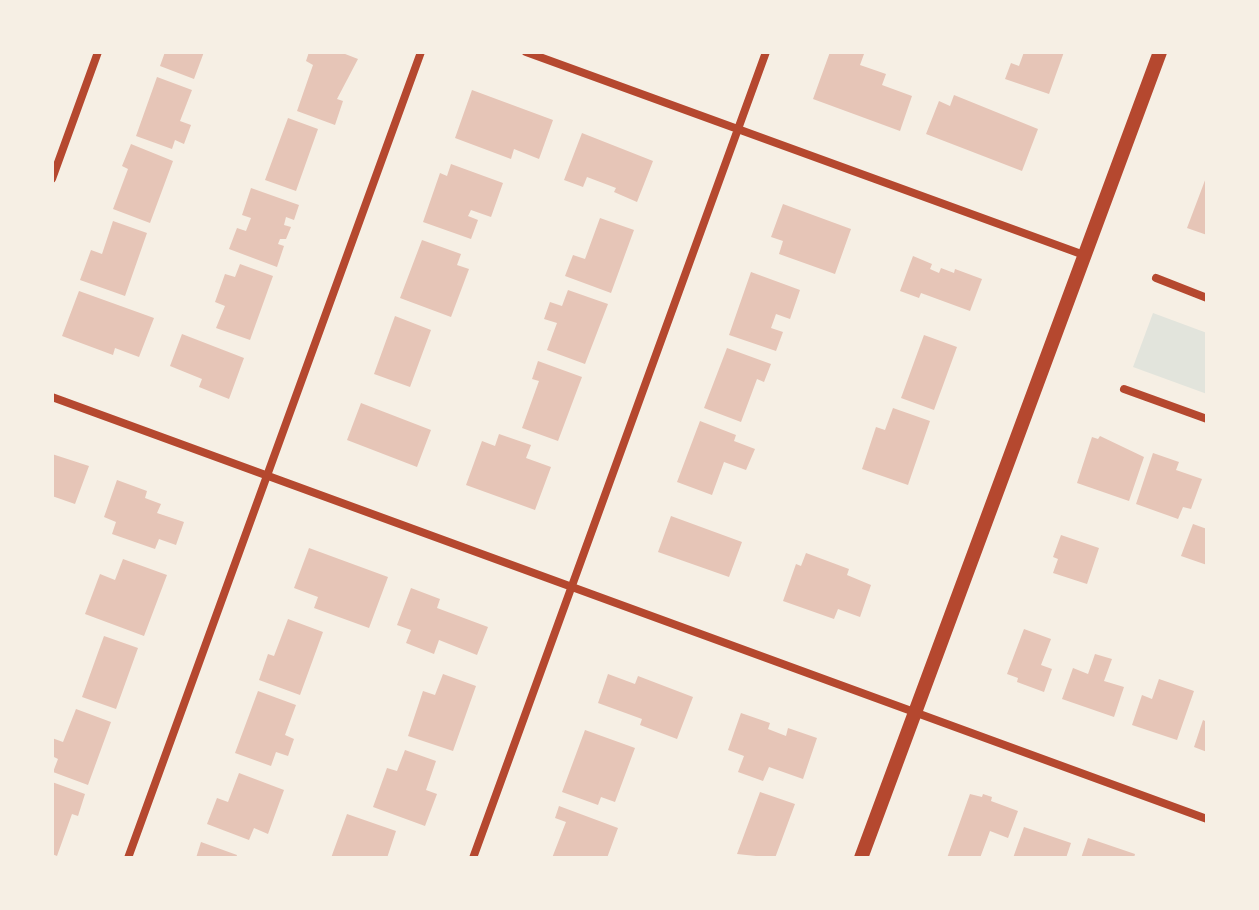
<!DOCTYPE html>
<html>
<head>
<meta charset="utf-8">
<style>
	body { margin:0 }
	#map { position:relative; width:1259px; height:910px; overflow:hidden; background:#f6efe4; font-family:Rubik,sans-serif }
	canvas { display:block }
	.frame { position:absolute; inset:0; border:54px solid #f6efe4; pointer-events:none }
</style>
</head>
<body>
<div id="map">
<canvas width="1259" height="910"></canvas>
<div class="frame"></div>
</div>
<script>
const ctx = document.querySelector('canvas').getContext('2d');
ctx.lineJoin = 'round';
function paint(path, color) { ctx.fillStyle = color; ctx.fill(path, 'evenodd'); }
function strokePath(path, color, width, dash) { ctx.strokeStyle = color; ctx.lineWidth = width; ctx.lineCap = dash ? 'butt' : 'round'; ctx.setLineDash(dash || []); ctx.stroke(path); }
const green = new Path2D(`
	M1153 313 1207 333V394L1133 367Z`);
const building = new Path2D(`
	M165 52H204L194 79 160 66Z
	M309 52H340L358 59 337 99 343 101 335 125 297 111 313 65 306 61Z
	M830 52 864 54 860 65 886 74 882 85 912 96 900 131 813 99Z
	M1024 52H1064L1049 94 1005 79 1011 63 1019 66Z
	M157 77 192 90 180 121 191 125 184 144 175 140 172 149 136 136Z
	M472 90 553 120 539 159 514 149 511 159 455 138Z
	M954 95 1038 129 1022 171 926 134 939 101 950 106Z
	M288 118 318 129 296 191 265 180Z
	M582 133 653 161 637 202 614 192 616 188 587 177 583 187 564 180Z
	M131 144 173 161 150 223 113 209 128 169 122 166Z
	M451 164 503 183 491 217 471 210 468 216 478 220 471 239 423 222 440 173 447 176Z
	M1207 175V235L1187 228Z
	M251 188 299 205 294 220 286 217 284 225 291 227 286 239H280L278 244 284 246 277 267 229 249 237 228 246 231 251 218 242 215Z
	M783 204 851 229 835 274 779 254 783 241 771 237Z
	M600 218 634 230 611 293 565 276 573 255 585 259Z
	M113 221 147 233 125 296 80 280 91 250 102 254Z
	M422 240 461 254 457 265 469 269 451 317 400 298Z
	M913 256 932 264 930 269 939 273 941 268 954 273 955 269 982 279 970 311 921 293 919 298 900 291Z
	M240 264 273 276 250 340 216 328 225 306 215 302 225 274 235 277Z
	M751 272 800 290 790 319 776 314 771 328 783 332 776 351 729 335Z
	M568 290 608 304 585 364 547 350 557 323 544 319 550 302 562 306Z
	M79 291 154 318 139 357 115 348 113 355 62 336Z
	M395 316 431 330 410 387 374 374Z
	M182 334 244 358 229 399 199 387 202 379 170 366Z
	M924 335 957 347 934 410 901 398Z
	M727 348 771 364 764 382 757 379 741 422 704 408Z
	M538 361 582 377 558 441 522 428 539 381 532 379Z
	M361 403 431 430 417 467 347 440Z
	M893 408 930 421 908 485 862 469 876 427 885 430Z
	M700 421 736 435 734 441 755 449 746 470 724 462 712 495 677 482Z
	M499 434 531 445 526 458 551 467 535 510 466 485 482 441 495 446Z
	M1100 436 1144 457 1129 501 1077 483 1092 437 1098 439Z
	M1153 453 1179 462 1176 470 1202 479 1191 509 1183 507 1178 519 1136 504Z
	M52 454 89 466 75 504 52 496Z
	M117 480 147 491 145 498 161 504 157 513 184 522 176 545 159 539 155 549 112 534 116 522 104 517Z
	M671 516 742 542 729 577 658 552Z
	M1193 524 1207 529V565L1181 556Z
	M1061 535 1099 548 1087 584 1053 573 1058 559 1053 557Z
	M309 548 388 577 369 628 314 608 318 597 294 588Z
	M806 553 849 569 847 575 871 585 860 617 838 609 834 619 783 601 796 564 801 566Z
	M123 559 167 575 144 636 85 614 100 574 115 580Z
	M411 588 440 599 437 608 488 627 477 655 439 640 434 654 406 643 411 630 397 625Z
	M288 619 323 632 300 695 259 680 268 654 274 656Z
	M1024 629 1051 639 1041 665 1052 669 1044 692 1017 682 1018 678 1007 674Z
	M104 636 138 648 116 709 82 697Z
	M1095 654 1112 659 1104 681 1124 687 1114 717 1062 699 1073 668 1088 674Z
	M443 674 476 686 453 751 408 736 423 691 435 695Z
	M608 674 635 684 638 676 693 697 677 739 640 725 642 719 598 703Z
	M1159 679 1194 691 1177 740 1132 725 1142 695 1152 699Z
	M258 691 296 705 285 735 294 739 288 756 276 752 271 766 235 753Z
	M76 709 111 722 88 785 53 772 58 759 52 756V738L63 742Z
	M741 713 770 723 768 729 786 736 788 728 817 738 803 779 769 767 763 781 738 772 744 756 728 750Z
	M1203 720 1207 722V752L1194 747Z
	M585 730 635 748 615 802 601 797 598 805 562 792Z
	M405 750 436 761 426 790 437 794 425 826 373 807 387 768 397 771Z
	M239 773 284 790 268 834 254 828 249 840 207 824 217 798 228 802Z
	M52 782 85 794 78 816 72 814 57 856 52 854Z
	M760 792 795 804 775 858 737 854Z
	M970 794 982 797 983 794 992 797 991 801 1018 811 1008 838 990 831 980 858H947Z
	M559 806 618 828 607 858H552L566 822 555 818Z
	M347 814 396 831 387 858H331Z
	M1024 827 1071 843 1066 858H1013Z
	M1088 838 1135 854 1134 858H1081Z
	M201 842 237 855 236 858H196Z`);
const minor = new Path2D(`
	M526 52 1084 255
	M52 179 98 52
	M1156 278 1207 298
	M1124 389 1207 419
	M52 397 1207 819
	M128 858 421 52
	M473 858 766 52`);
const tertiary = new Path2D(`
	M861 858 1160 52`);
paint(green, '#e2e4dc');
paint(building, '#e6c5b7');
strokePath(minor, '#b5482f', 8);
strokePath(tertiary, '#b5482f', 14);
</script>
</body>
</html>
